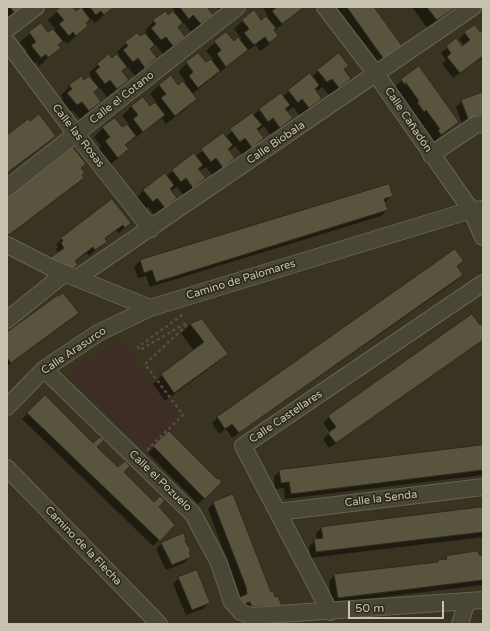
<!DOCTYPE html>
<html>
<head>
<meta charset="utf-8">
<style>
	body { margin:0 }
	#map { position:relative; width:490px; height:631px; overflow:hidden; background:#393421; font-family:"Varela Round",sans-serif }
	canvas { display:block }
	.frame { position:absolute; inset:0; border:8px solid #c6c2af; pointer-events:none }
	.scale { position:absolute; left:348px; top:601px; width:96px; height:18px; box-sizing:border-box; border:2px solid #c6c2af; border-top:0; padding-left:5px; font-size:12px; line-height:14px; white-space:nowrap; color:#c6c2af; -webkit-text-stroke:3px #2e2a1a; paint-order:stroke }
</style>
</head>
<body>
<div id="map">
<canvas width="490" height="631"></canvas>
<div class="frame"></div>
<div class="scale">50 m</div>
</div>
<script>
const ctx = document.querySelector('canvas').getContext('2d');
ctx.lineJoin = 'round';
function paint(path, color) { ctx.fillStyle = color; ctx.fill(path, 'evenodd'); }
function strokePath(path, color, width, dash) { ctx.strokeStyle = color; ctx.lineWidth = width; ctx.lineCap = dash ? 'butt' : 'round'; ctx.setLineDash(dash || []); ctx.stroke(path); }
function label(font, color, halo, rows, align = 'center') {
  ctx.font = font + ' "Varela Round",sans-serif'; ctx.lineWidth = 3.5; ctx.setLineDash([]); ctx.textBaseline = 'middle'; ctx.strokeStyle = halo; ctx.fillStyle = color; for (const [text, x, y, turn = 0] of rows) {
    ctx.save(); ctx.translate(x, y); ctx.rotate((+turn || 0) * Math.PI / 180); ctx.textAlign = isNaN(turn) ? turn : align; if (halo) ctx.strokeText(text, 0, 0); ctx.fillText(text, 0, 0); ctx.restore();
  }
}
const green = new Path2D(`
	M118 340 181 419 147 453 68 376Z`);
const shadow = new Path2D(`
	M7 7H22L7 20Z
	M63 7H72L76 12 82 7H113L95 23 92 19 85 24 87 26 67 44 64 41 59 44 57 45 59 48 39 66 36 62 31 66 23 55 27 51 20 42 41 24 48 34 53 31 55 29 48 20Z
	M174 7H205L211 15 191 32 184 23 179 26 177 28 184 37 163 54 156 45 151 48 149 50 156 58 135 76 128 67 123 69 121 71 128 80 107 97 100 88 95 91 93 93 100 102 80 119 72 110 68 113 59 102 63 98 61 95 70 86 90 78 91 76 89 73 98 65 117 57 119 55 117 52 126 43 145 35 147 33 145 30 154 21 173 13 175 11 173 8Z
	M217 7H224L220 11Z
	M263 7H302L274 31 277 36 268 45 260 51 256 45 244 53 192 94 196 99 187 108 166 124 160 117 133 140V139L125 146 128 149 109 166 97 150 101 146 94 137 103 128 122 129 127 126 129 124 122 116 131 107 143 98 150 107 155 104 157 103 150 94 159 85 170 76 178 86 183 83 185 81 178 72 187 63 205 64 211 61 213 59 206 51 215 42 233 43 239 40 241 38 234 29 243 20 261 21 267 18 268 17Z
	M331 7H373L401 46 374 67Z
	M412 7H454L428 29Z
	M483 31V57L453 78 442 63 446 60 441 53 456 40 461 47 464 46 459 39 465 33 480 34Z
	M348 66 343 70 350 78 330 96 322 87 318 91 316 88 314 90 320 99 300 116 293 107 288 111 286 108 284 109 291 118 282 127 271 136 264 126 258 131 263 138 243 156 235 146 231 150 229 148 227 150 234 158 213 176 206 167 201 170 199 168 198 170 204 178 184 196 177 187 172 190 170 188 169 190 175 198 155 216 148 207 143 210 135 199 144 190 195 157 223 134 225 137 280 94 282 97 310 74 312 77 318 71Z
	M418 67 458 122 432 143 429 140 431 138 417 118 415 120 392 89Z
	M483 94V117L463 126 456 107 462 101Z
	M7 136 48 142 7 174Z
	M80 169 83 178 77 184 7 237V199Z
	M388 185 392 196 384 203 387 210 381 216 150 287 146 276 138 278 134 267 140 261Z
	M130 223 119 233 116 230 104 239 106 241 89 256 87 253 74 262 59 253 56 250 58 247 56 245 62 239Z
	M462 261 456 267 462 275 456 281 232 438 226 429 219 434 212 423 217 418Z
	M78 313 72 319 7 366V333Z
	M472 316 479 327 483 324V340L329 448 323 439 330 432 323 423 329 417Z
	M201 320 226 354 218 362 165 401 153 384 162 375 194 351 181 333 190 324Z
	M45 396 174 525 153 546 22 419Z
	M169 432 217 480 221 482 198 504 148 453Z
	M483 446V475L285 499 284 488 275 489 274 477 280 471Z
	M213 503 271 593 281 606 247 612 234 604 241 598 208 509Z
	M483 508V537L310 558 309 546 317 540 316 533 322 528Z
	M162 543 186 547 190 557 184 563 166 570 156 549Z
	M483 556V585L332 603 329 581 335 575 436 563 443 561 447 557Z
	M179 578 209 603 203 609 186 615 173 584Z`);
const building = new Path2D(`
	M10 7H23L15 13Z
	M61 7H73L76 11 81 7 90 19 86 23 88 26 76 36 73 32 69 36 59 24 64 20 56 11Z
	M90 7H114L104 15 101 11 96 15Z
	M180 7H207L213 15 201 24 193 15 189 19Z
	M304 7 282 24 272 11 277 7Z
	M347 7H374L402 46 384 59Z
	M427 7H455V8L437 20Z
	M254 10 261 20 266 16 276 28 274 30 278 36 269 43 265 37 254 45 244 33 249 29 242 20Z
	M166 11 168 15 173 11 183 23 178 27 185 37 173 46 166 37 161 40 151 28 156 24 153 20Z
	M41 23 48 32 53 29 63 41 58 45 61 48 48 58 46 54 41 58 31 45 36 42 29 32Z
	M475 25 480 32 483 30V56L460 73 447 57 451 53 446 46 456 38 462 46 470 40 464 32Z
	M226 32 234 41 238 37 248 50 226 67 217 54 221 50 214 41Z
	M137 33 140 36 145 33 155 45 150 49 157 58 145 68 138 58 133 62 123 50 128 46 125 42Z
	M198 53 206 62 211 59 220 71 198 88 189 76 193 72 186 62Z
	M339 53 349 66 344 69 351 79 339 88 332 79 327 82 317 70Z
	M109 54 112 58 117 54 127 67 122 71 129 80 117 89 110 80 105 84 95 71 100 67 97 64Z
	M419 66 459 122 441 135 438 130 440 129 426 110 424 112 417 102 419 101 406 83 404 84 401 79Z
	M310 73 319 85 315 89 322 99 309 108 302 99 298 103 288 90Z
	M171 75 178 85 183 81 197 99 175 116 161 98 166 94 159 85Z
	M82 76 84 80 89 76 99 88 94 92 101 102 89 111 82 102 77 105 67 93 72 89 69 85Z
	M483 92V114L469 121 461 100Z
	M281 93 290 105 285 109 293 118 280 128 273 118 268 122 259 109Z
	M143 97 150 106 155 102 165 115 143 132 133 119 138 115 131 106Z
	M252 113 262 125 257 129 264 138 252 148 245 138 240 142 230 129Z
	M39 114 56 136 7 173V135L28 119 30 121Z
	M115 118 122 127 127 124 136 136 125 145 129 149 118 158 105 141 110 137 102 127Z
	M223 133 233 145 228 149 235 158 223 168 216 158 211 162 201 149Z
	M73 147 86 164 81 168 85 173 82 175 84 178 9 235 7 234V198Z
	M194 153 203 165 198 169 206 178 193 188 186 178 181 182 172 170Z
	M165 173 174 185 170 189 177 198 165 208 157 198 153 202 143 190Z
	M389 184 393 196 384 199 388 210 156 282 152 270 144 273 140 260Z
	M112 199 131 223 125 228 123 225 105 238 107 242 95 250 93 247 75 261 78 265 71 270 50 258 64 248 61 243 63 241 61 238Z
	M455 249 464 261 457 266 463 275 239 433 232 424 225 429 217 417Z
	M63 293 79 313 11 363 7 358V332L58 295 59 296Z
	M472 314 480 325 483 323V340L336 443 328 433 336 427 328 416Z
	M202 319 228 354 174 393 161 374 204 342 190 324Z
	M45 395 93 443 100 437 104 440 97 447 118 467 125 461 130 466 124 472 154 502 160 496 165 500 159 507 175 525 160 541 27 413Z
	M169 431 217 479 218 478 222 482 205 499 153 446Z
	M483 445V470L291 494 289 482 281 483 279 470Z
	M233 494 271 592 273 591 275 597 278 596 282 606 252 607 250 602 243 604 240 597 247 594 246 587 213 502Z
	M483 507V532L316 552 314 539 323 538 321 527Z
	M184 533 186 540 185 541 191 551 189 552 191 557 172 565 161 543Z
	M478 551 479 555H483V580L338 598 334 574 438 562V560L447 559 446 556Z
	M197 570 210 603 192 610 178 577Z`);
const path = new Path2D(`
	M147 450 183 415 145 364 187 325 186 323 140 350 138 347 185 313`);
const minor = new Path2D(`
	M325 7 376 74 471 210 483 237
	M7 29 36 7
	M7 42 76 134 151 229
	M431 155 475 125 483 124
	M7 188 237 7
	M7 245 54 269 150 308
	M77 278 473 7
	M7 320 65 273
	M44 369 193 514 219 563 232 602 241 612 251 616 483 600
	M7 407 44 369 98 333 150 308 468 211 483 209
	M7 468 159 624
	M278 512 483 487
	M330 612 243 446 483 283
	M460 624 467 601`);
const streetNames = [
	["Calle el Cotano",122,98,-38],
	["Calle Cañadón",408,120,56],
	["Calle las Rosas",78,136,52],
	["Calle Biobala",276,143,-34],
	["Camino de Palomares",241,280,-17],
	["Calle Arasurco",74,351,-34],
	["Calle Castellares",286,417,-34],
	["Calle el Pozuelo",160,481,44],
	["Calle la Senda",381,499,-7],
	["Camino de la Flecha",83,546,46]
];
paint(green, '#3e2d27');
paint(shadow, '#0007');
paint(building, '#59543d');
strokePath(building, '#302c1c', 1);
strokePath(minor, '#676352', 18);
strokePath(path, '#594b43', 2.5, [3, 3]);
strokePath(minor, '#494635', 16);
label('11px', '#c6c2af', '#2e2a1a', streetNames);
</script>
</body>
</html>
